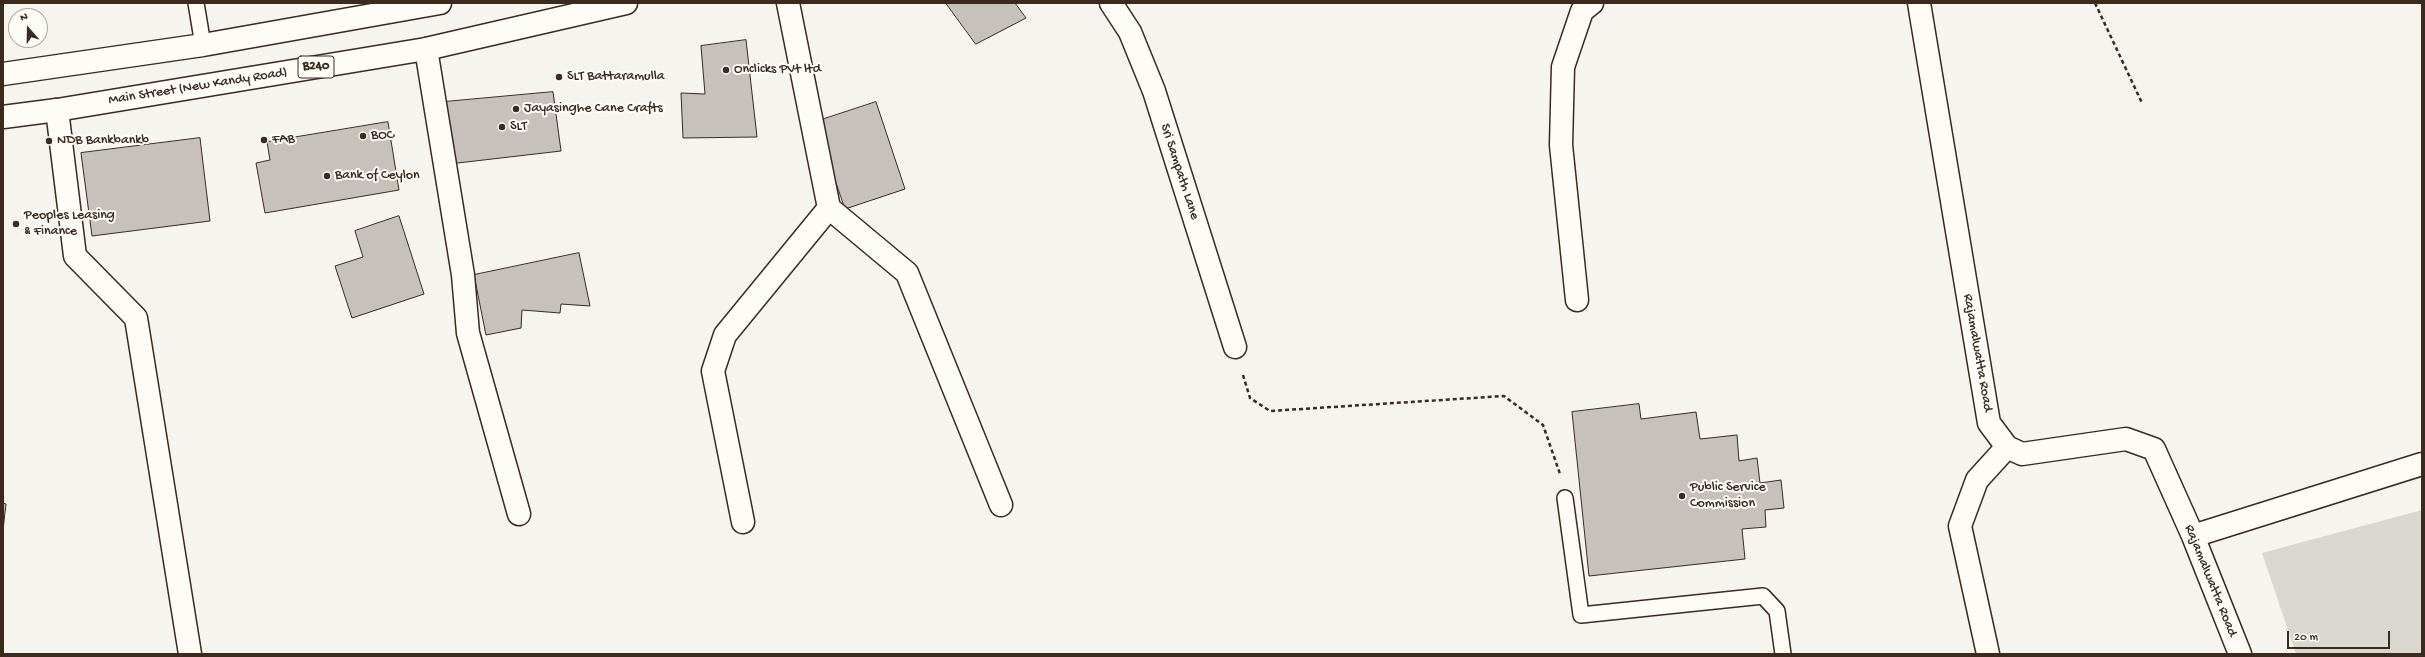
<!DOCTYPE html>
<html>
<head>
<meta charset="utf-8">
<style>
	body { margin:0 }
	#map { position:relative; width:2425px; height:657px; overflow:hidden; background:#f5f4ee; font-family:"Gochi Hand",sans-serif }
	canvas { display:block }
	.frame { position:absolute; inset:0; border:4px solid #3b2a1e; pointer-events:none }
	.north { position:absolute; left:8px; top:8px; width:40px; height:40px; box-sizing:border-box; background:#fdfcf7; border:1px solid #afa8a0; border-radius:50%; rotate:340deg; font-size:11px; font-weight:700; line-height:16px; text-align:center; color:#3b2a1e }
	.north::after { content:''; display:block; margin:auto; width:14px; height:18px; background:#3b2a1e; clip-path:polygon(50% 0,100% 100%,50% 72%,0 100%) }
	.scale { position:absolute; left:2287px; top:631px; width:103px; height:18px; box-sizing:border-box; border:2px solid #3b2a1e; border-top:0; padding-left:5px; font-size:12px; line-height:14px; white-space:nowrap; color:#3b2a1e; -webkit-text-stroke:3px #fdfcf7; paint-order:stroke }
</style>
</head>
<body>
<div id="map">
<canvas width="2425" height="657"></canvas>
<div class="frame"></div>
<div class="north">N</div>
<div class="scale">20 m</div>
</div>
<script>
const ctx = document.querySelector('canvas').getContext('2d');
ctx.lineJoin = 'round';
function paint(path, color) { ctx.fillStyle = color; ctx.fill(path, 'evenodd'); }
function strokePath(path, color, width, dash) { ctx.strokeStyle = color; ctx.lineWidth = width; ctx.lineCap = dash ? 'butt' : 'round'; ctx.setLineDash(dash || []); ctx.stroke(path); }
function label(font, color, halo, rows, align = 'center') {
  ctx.font = font + ' "Gochi Hand",sans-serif'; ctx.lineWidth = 4; ctx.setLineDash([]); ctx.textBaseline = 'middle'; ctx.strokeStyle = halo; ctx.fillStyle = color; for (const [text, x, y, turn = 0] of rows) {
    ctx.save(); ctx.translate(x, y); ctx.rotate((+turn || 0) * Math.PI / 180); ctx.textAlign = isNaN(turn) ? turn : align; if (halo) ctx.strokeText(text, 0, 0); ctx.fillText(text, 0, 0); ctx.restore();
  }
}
const green = new Path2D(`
	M2422 510V654H2296L2262 553Z`);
const building = new Path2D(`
	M946 3H1015L1026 18 976 44Z
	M746 40 757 137 683 138 681 93 705 94 701 46Z
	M553 92 561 151 449 164 444 102Z
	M876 102 905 189 845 209 815 122Z
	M388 122 399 190 265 213 256 163 270 160 267 142Z
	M200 138 210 221 92 236 81 153Z
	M399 216 424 294 352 318 335 266 363 257 355 231Z
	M579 253 590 306 561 304 560 313 522 310 521 328 486 335 474 275Z
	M1639 404 1641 419 1696 412 1700 439 1737 435 1739 461 1757 458 1760 483 1781 480 1784 508 1765 510 1766 527 1742 529 1745 559 1589 576 1572 412Z
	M3 503 6 504 3 530Z`);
const path = new Path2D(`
	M2095 3 2142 103
	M1243 375 1250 398 1270 411 1504 396 1543 425 1560 474`);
const lane = new Path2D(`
	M196 3 203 45
	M1565 498 1581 615 1763 596 1777 611 1783 654`);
const street = new Path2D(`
	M788 3 829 208 907 273 1001 505
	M1111 3 1130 32 1154 91 1235 347
	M1919 3 1989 423 2007 447 2022 454 2126 439 2154 449 2193 536 2240 654
	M426 49 463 275 468 333 519 514
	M57 110 75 256 136 318 190 654
	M1577 300 1561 145 1563 67 1582 11 1592 3
	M743 522 713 371 725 335 829 208
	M2193 536 2422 464
	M1988 654 1960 526 1977 480 2007 447`);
const primary = new Path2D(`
	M3 74 203 45 440 3
	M3 117 57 110 426 49 626 3`);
const markers = [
	[726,70,4,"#3b2a1e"],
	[559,77,4,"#3b2a1e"],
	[516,109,4,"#3b2a1e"],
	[502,127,4,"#3b2a1e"],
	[363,136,4,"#3b2a1e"],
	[264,140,4,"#3b2a1e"],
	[49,141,4,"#3b2a1e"],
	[327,176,4,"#3b2a1e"],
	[16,224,4,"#3b2a1e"],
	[1682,496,4,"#3b2a1e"]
];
const shields = [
	[316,67,36]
];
const shieldNames = [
	["B240",316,67]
];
const poiNames = [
	["Onclicks PVt ltd",734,70],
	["SLT Battaramulla",567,77],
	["Jayasinghe Cane Crafts",524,109],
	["SLT",510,127],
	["BOC",371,136],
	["FAB",272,140],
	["NDB Bankbankb",57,141],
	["Bank of Ceylon",335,176],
	["Peoples Leasing",24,216],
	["& Finance",24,232],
	["Public Service",1690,488],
	["Commission",1690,504]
];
const streetNames = [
	["Main Street (New Kandy Road)",198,87,-9],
	["Sri Sampath Lane",1179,172,72],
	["Rajamalwatta Road",1977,353,80],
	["Rajamalwatta Road",2210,581,68]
];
paint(green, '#dad6d0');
paint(building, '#c7c1bb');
strokePath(building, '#3b2a1e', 1);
strokePath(lane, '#3b2a1e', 18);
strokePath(street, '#3b2a1e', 25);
strokePath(primary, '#3b2a1e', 25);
strokePath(path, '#3b2a1e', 2.5, [4, 3]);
strokePath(lane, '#fdfcf7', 15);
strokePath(street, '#fdfcf7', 22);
strokePath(primary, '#fdfcf7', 22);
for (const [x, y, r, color] of markers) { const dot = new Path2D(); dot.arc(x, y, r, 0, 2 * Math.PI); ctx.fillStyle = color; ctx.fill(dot); strokePath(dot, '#fdfcf7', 1.5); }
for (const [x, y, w] of shields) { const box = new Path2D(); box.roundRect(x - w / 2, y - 11, w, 22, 3); ctx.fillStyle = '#fdfcf7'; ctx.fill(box); strokePath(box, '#3b2a1e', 1); }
label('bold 13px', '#3b2a1e', null, shieldNames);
label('14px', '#3b2a1e', '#fdfcf7', poiNames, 'left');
label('14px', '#3b2a1e', '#fdfcf7', streetNames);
</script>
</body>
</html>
